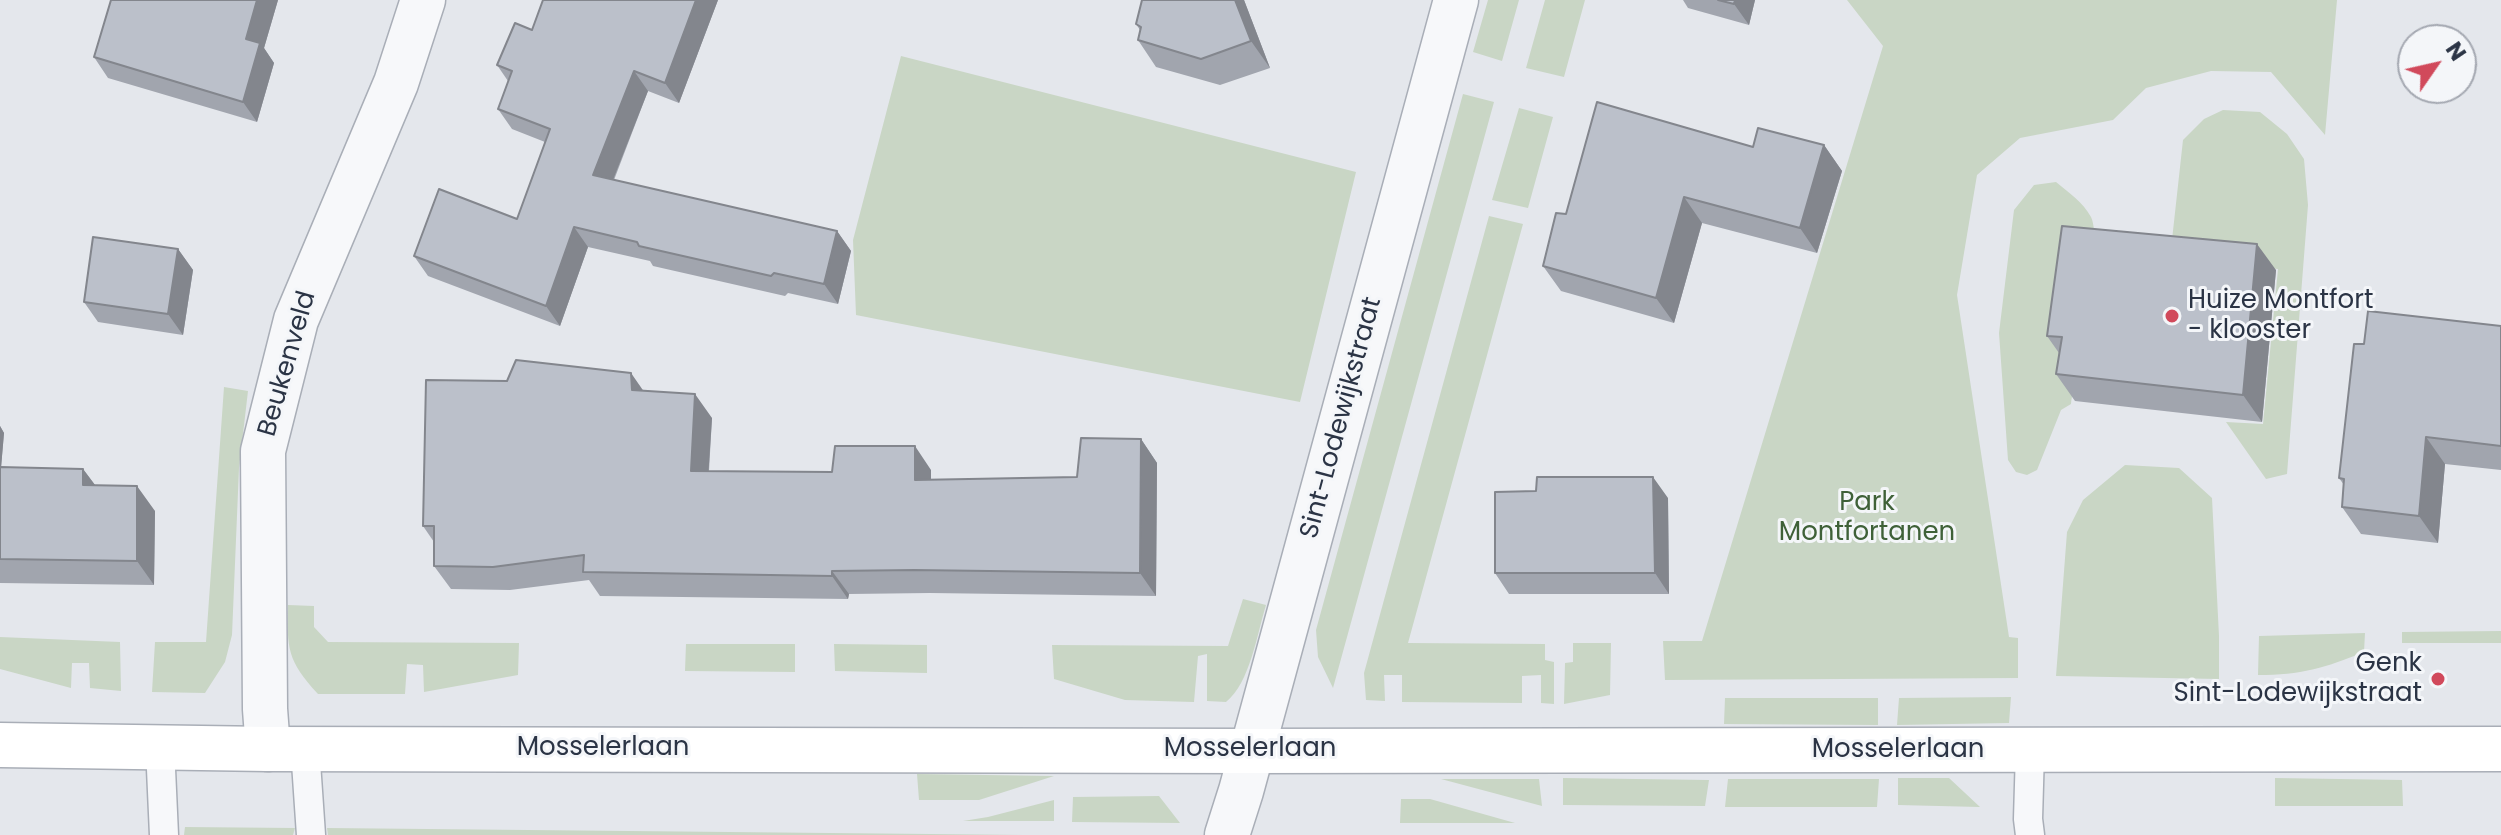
<!DOCTYPE html>
<html>
<head>
<meta charset="utf-8">
<style>
	body { margin:0 }
	#map { position:relative; width:2501px; height:835px; overflow:hidden; background:#e4e7ec; font-family:Poppins,sans-serif }
	canvas { display:block }
	.north { position:absolute; left:2397px; top:24px; width:80px; height:80px; box-sizing:border-box; background:#f4f6f9; border:2px solid #a4a8b1; border-radius:50%; rotate:56deg; font-size:22px; font-weight:700; line-height:32px; text-align:center; color:#2b3445 }
	.north::after { content:''; display:block; margin:auto; width:28px; height:36px; background:#d1495b; clip-path:polygon(50% 0,100% 100%,50% 72%,0 100%) }
</style>
</head>
<body>
<div id="map">
<canvas width="2501" height="835"></canvas>
<div class="north">N</div>
</div>
<script>
const ctx = document.querySelector('canvas').getContext('2d');
ctx.lineJoin = 'round';
function paint(path, color) { ctx.fillStyle = color; ctx.fill(path, 'evenodd'); }
function strokePath(path, color, width, dash) { ctx.strokeStyle = color; ctx.lineWidth = width; ctx.lineCap = dash ? 'butt' : 'round'; ctx.setLineDash(dash || []); ctx.stroke(path); }
function label(font, color, halo, rows, align = 'center') {
  ctx.font = font + ' Poppins,sans-serif'; ctx.lineWidth = 6; ctx.setLineDash([]); ctx.textBaseline = 'middle'; ctx.strokeStyle = halo; ctx.fillStyle = color; for (const [text, x, y, turn = 0] of rows) {
    ctx.save(); ctx.translate(x, y); ctx.rotate((+turn || 0) * Math.PI / 180); ctx.textAlign = isNaN(turn) ? turn : align; if (halo) ctx.strokeText(text, 0, 0); ctx.fillText(text, 0, 0); ctx.restore();
  }
}
const green = new Path2D(`
	M1488 0H1519L1502 61 1473 52Z
	M1545 0H1585L1564 77 1526 68Z
	M1847 0H2337L2325 135 2271 72 2211 71 2146 88 2113 120 2020 138 1977 175 1957 295 2009 637 2018 638V678L1665 680 1663 641H1702L1883 46Z
	M901 56 1356 172 1300 402 856 315 853 240Z
	M1463 94 1494 102 1333 688 1318 657 1316 630Z
	M1519 108 1553 117 1528 208 1492 200Z
	M2223 110 2260 112 2287 134 2304 159 2308 205 2287 474 2266 479 2226 422 2263 424 2278 269 2170 258 2183 140 2204 119Z
	M2056 182C2069 193 2083 202 2091 217 2104 244 2077 369 2071 404L2061 410 2037 470 2027 475 2016 472 2008 460 1999 333 2014 210 2034 185Z
	M1489 216 1523 224 1408 643 1545 644V660L1554 662V704L1541 703V675L1522 676V703L1402 702V675H1384L1385 701 1366 700 1364 673Z
	M224 387 248 391 239 468 232 635 225 662 205 693 152 692 155 642H206Z
	M2125 465 2179 468 2212 498 2219 636V679L2056 676 2067 532 2083 500Z
	M1243 599 1266 605C1257 634 1250 683 1226 702L1207 701V654L1198 656 1194 702 1125 700 1054 679 1052 645 1228 646Z
	M288 605 314 606V627L328 642 519 643 518 675 424 692 423 665 407 664 405 694H318C287 660 287 649 288 605Z
	M2501 631V643H2402V632Z
	M2365 633 2364 652C2325 668 2301 675 2258 675L2259 636Z
	M0 637 120 642 121 691 90 688 89 663H72L71 688 0 669Z
	M1573 643H1611L1610 695 1564 704 1565 663 1573 662Z
	M686 644H795V672L685 671Z
	M834 644 927 645V673L835 671Z
	M2011 697 2009 723 1897 725 1899 698Z
	M1725 698H1878V725L1724 724Z
	M917 774 1054 776 979 800H919Z
	M1563 778 1709 780 1705 806 1563 805Z
	M1898 778H1949L1980 807 1898 805Z
	M2275 778 2402 780 2403 806H2275Z
	M1441 779H1539L1542 806Z
	M1728 779H1879L1877 807H1725Z
	M1159 796 1180 823 1072 822 1073 797Z
	M1401 799H1430L1515 823H1400Z
	M1054 800V821H963L988 817Z
	M185 827 295 828 293 835H184Z
	M327 828 930 834 1023 835H328Z`);
const lane = new Path2D(`
	M160 747 164 835
	M305 748 311 835
	M2030 835 2028 819 2030 751`);
const street = new Path2D(`
	M268 749 265 709 263 451 296 320 396 83 423 0
	M1227 835 1241 791 1456 0`);
const secondary = new Path2D(`
	M0 745 268 749 1252 751 2501 749`);
const wall = new Path2D(`
	M111 0H278L264 48 274 63 257 122 108 78 94 57Z
	M718 0 679 103 648 91 614 180 837 231 851 251 838 304 788 293 785 296 653 266 650 261 588 247 560 326 428 276 414 256 517 219 545 142 512 129 498 109 508 81 497 65 532 30Z
	M1244 0 1270 68 1220 85 1156 67 1138 40 1140 30 1136 24Z
	M1683 0H1755L1749 25 1688 8Z
	M1824 145 1842 171 1817 253 1702 223 1674 323 1561 291 1543 266 1566 214 1753 147Z
	M178 249 193 270 183 335 98 322 84 302Z
	M2276 270 2262 422 2075 401 2056 374 2059 353 2047 336Z
	M2501 326V470L2445 464 2438 543 2361 534 2342 507 2344 485 2339 478 2364 344Z
	M643 391 712 418 709 471 832 472 931 470V480L1077 477 1141 439 1157 463 1156 596 930 593 849 594 848 599 600 596 589 580 510 590 451 589 434 566V542L423 526Z
	M0 426 4 433 1 467 83 469 95 485 155 511 154 585 0 583Z
	M1668 498 1669 594H1509L1495 573Z`);
const shadedWall = new Path2D(`
	M257 0H278L264 48 274 63 257 122 243 102 246 39Z
	M696 0H718L679 103 665 83Z
	M1235 0H1244L1270 68 1251 41Z
	M1735 0H1755L1749 25 1734 4Z
	M634 71 648 91 607 195 593 175Z
	M1824 145 1842 171 1817 253 1800 228Z
	M1684 197 1702 223 1674 323 1656 298Z
	M574 227 588 247 560 326 546 306Z
	M837 231 851 251 838 304 824 284Z
	M2257 244 2276 270 2262 422 2243 395Z
	M178 249 193 270 183 335 168 314Z
	M631 373 647 396 632 390Z
	M695 394 712 418 707 494 691 471Z
	M0 426 4 433 0 480Z
	M2426 437 2445 464 2438 543 2419 516Z
	M1141 439 1157 463 1156 596 1140 573Z
	M915 446 931 470V504L915 480Z
	M83 469 101 493 83 485Z
	M1653 477 1668 498 1669 594 1655 573Z
	M137 486 155 511 154 585 137 561Z
	M832 571 849 594 848 599 832 576Z`);
const building = new Path2D(`
	M111 0H257L246 39 260 43 243 102 94 57Z
	M543 0H696L665 83 634 71 593 175 837 231 824 284 774 273 771 276 639 246 637 242 574 227 546 306 414 256 439 189 517 219 550 129 498 109 512 71 497 65 515 23 532 30Z
	M1142 0H1235L1251 41 1201 59 1138 40 1141 27 1136 24Z
	M1718 0H1735L1734 4Z
	M1597 102 1753 147 1758 128 1824 145 1800 228 1684 197 1656 298 1543 266 1556 213 1566 214Z
	M2062 226 2257 244 2243 395 2056 374 2062 337 2047 336Z
	M93 237 178 249 168 314 84 302Z
	M2368 311 2501 326V446L2426 437 2419 516 2342 507 2344 479 2339 478 2354 344H2364Z
	M516 360 631 373 632 390 695 394 691 471 832 472 835 446H915V480L1077 477 1081 438 1141 439 1140 573 914 570 832 571V576L583 572 584 555 493 567 434 566V526H423L426 380 507 381Z
	M0 467 83 469V485L137 486V561L0 559Z
	M1537 477H1653L1655 573H1495V492L1536 491Z`);
const markers = [
	[2172,316,8,"#d1495b"],
	[2438,679,8,"#d1495b"]
];
const poiNames = [
	["Huize Montfort",2188,301],
	["- klooster",2188,331],
	["Genk",2422,664,"right"],
	["Sint-Lodewijkstraat",2422,694,"right"]
];
const streetNames = [
	["Beukenveld",288,364,-74],
	["Sint-Lodewijkstraat",1342,418,-75],
	["Mosselerlaan",603,748],
	["Mosselerlaan",1250,749],
	["Mosselerlaan",1898,750]
];
const parkNames = [
	["Park",1867,503],
	["Montfortanen",1867,533]
];
paint(green, '#c9d6c5');
strokePath(lane, '#a9aeb7', 31);
strokePath(street, '#a9aeb7', 47);
strokePath(secondary, '#a9aeb7', 47);
strokePath(lane, '#f7f8fa', 28);
strokePath(street, '#f7f8fa', 44);
strokePath(secondary, '#fff', 44);
paint(wall, '#a1a5ae');
paint(shadedWall, '#83868d');
paint(building, '#bbc0ca');
strokePath(building, '#83868d', 2);
for (const [x, y, r, color] of markers) { const dot = new Path2D(); dot.arc(x, y, r, 0, 2 * Math.PI); ctx.fillStyle = color; ctx.fill(dot); strokePath(dot, '#f4f6f9', 3); }
label('26px', '#2b3445', '#f4f6f9', poiNames, 'left');
label('26px', '#2b3445', '#f4f6f9', streetNames);
label('26px', '#3f6138', '#f4f6f9', parkNames);
</script>
</body>
</html>
